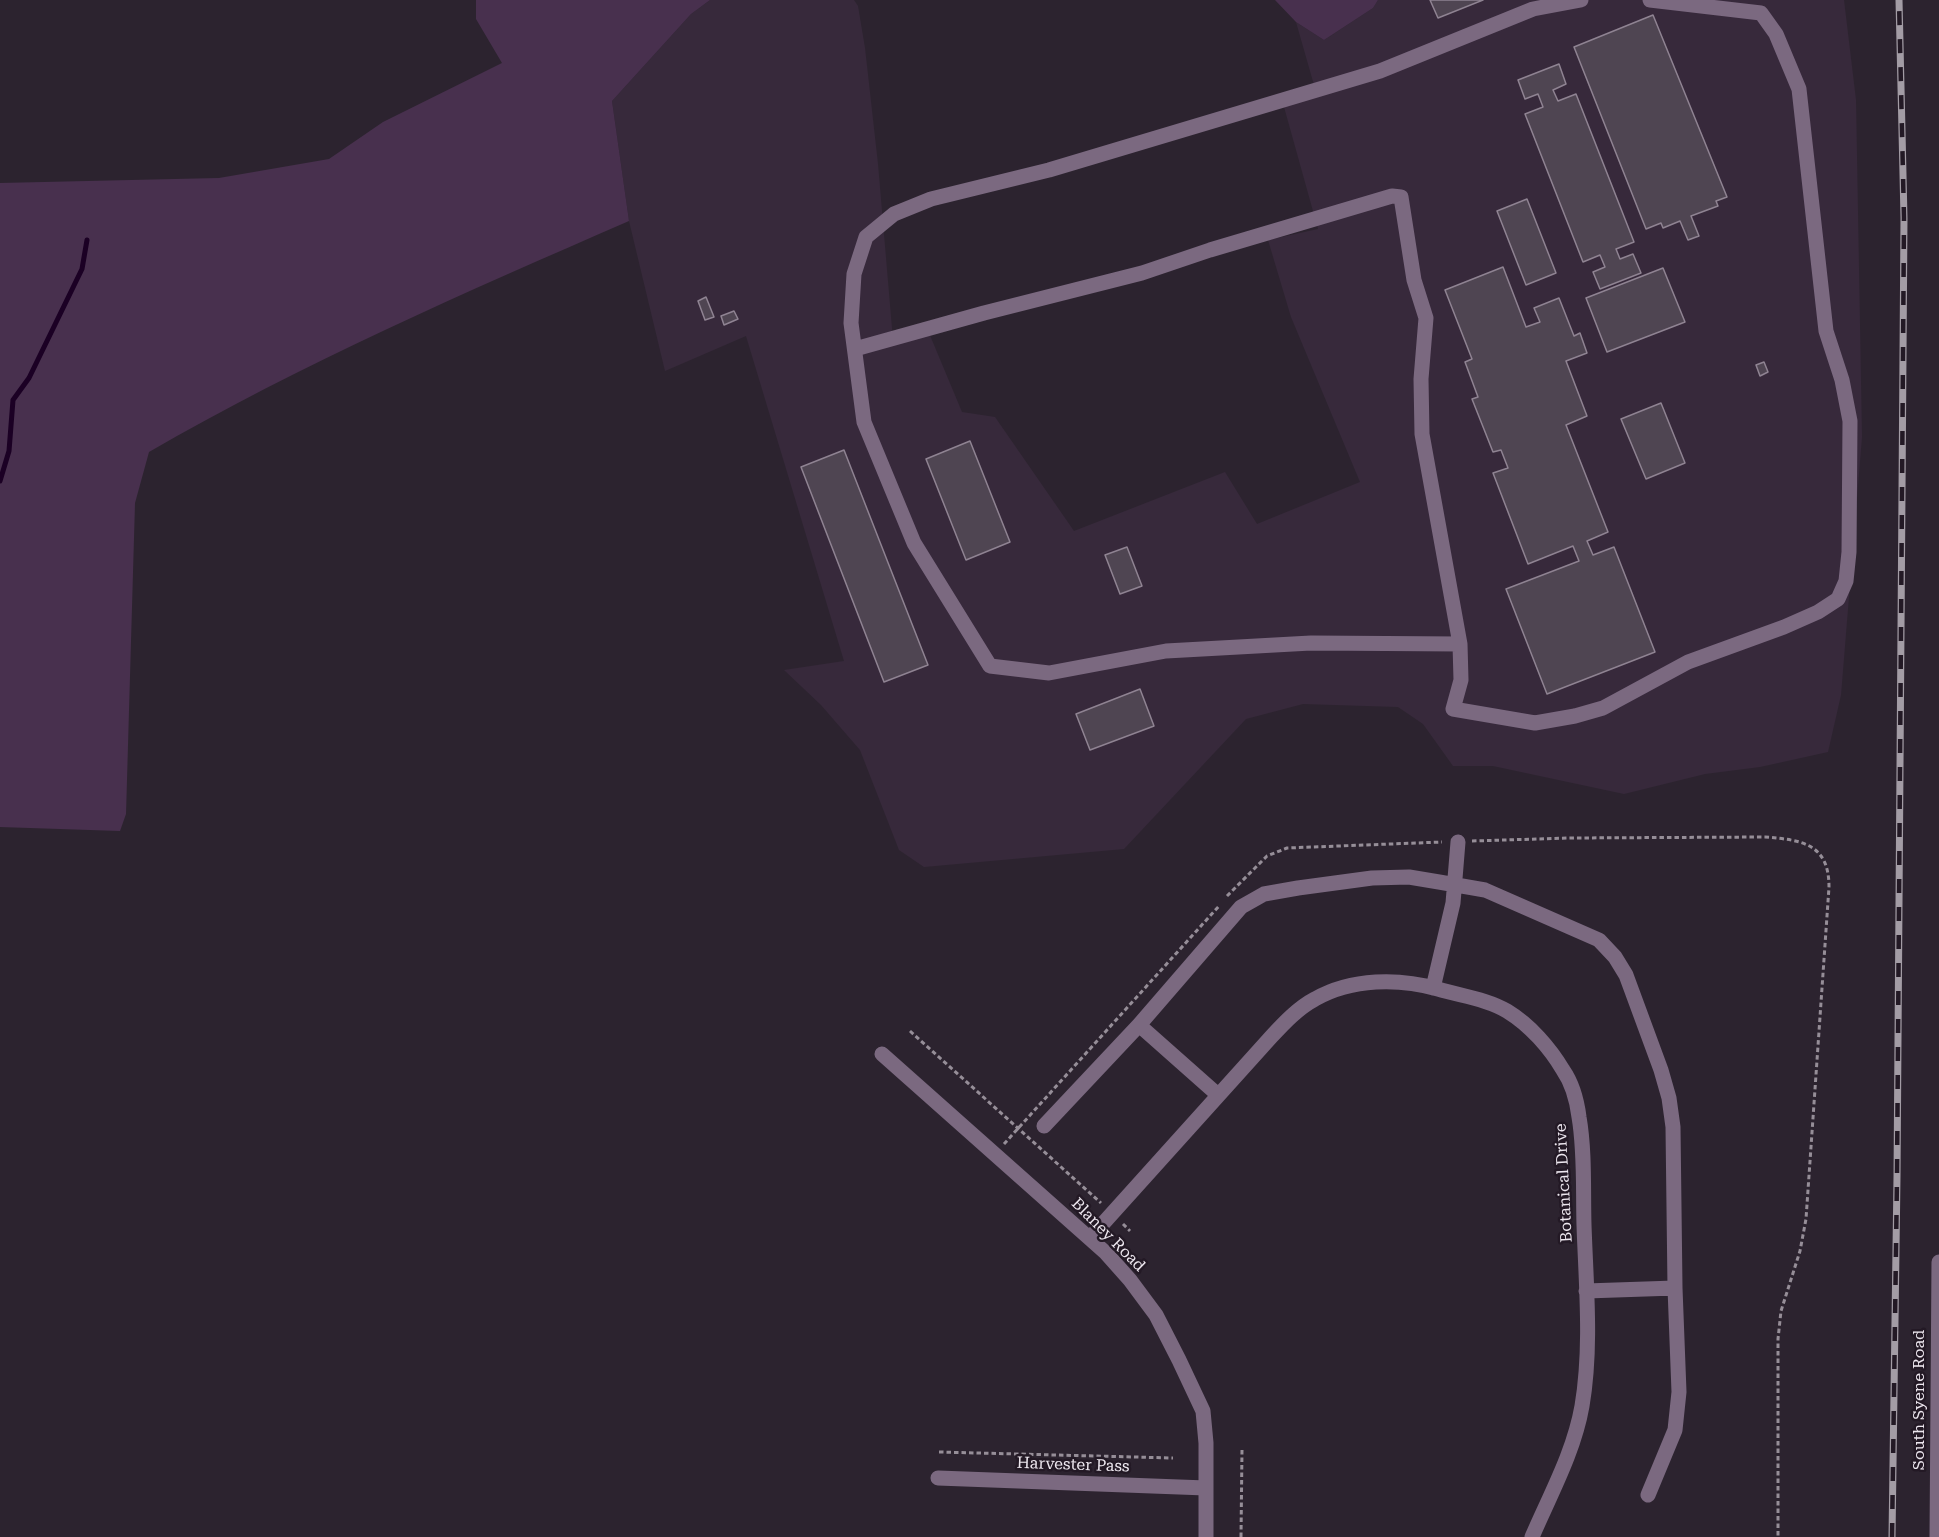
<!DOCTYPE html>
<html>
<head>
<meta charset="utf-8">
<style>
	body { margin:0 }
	canvas { display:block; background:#2c232f }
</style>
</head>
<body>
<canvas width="1939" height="1537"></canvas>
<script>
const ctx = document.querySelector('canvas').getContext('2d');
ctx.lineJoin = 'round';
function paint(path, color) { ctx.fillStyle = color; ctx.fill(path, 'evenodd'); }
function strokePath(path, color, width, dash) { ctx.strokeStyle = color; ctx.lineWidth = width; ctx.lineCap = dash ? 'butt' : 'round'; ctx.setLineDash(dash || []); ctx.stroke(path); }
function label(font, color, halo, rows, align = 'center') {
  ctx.font = font + ' "Roboto Serif",serif'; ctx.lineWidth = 5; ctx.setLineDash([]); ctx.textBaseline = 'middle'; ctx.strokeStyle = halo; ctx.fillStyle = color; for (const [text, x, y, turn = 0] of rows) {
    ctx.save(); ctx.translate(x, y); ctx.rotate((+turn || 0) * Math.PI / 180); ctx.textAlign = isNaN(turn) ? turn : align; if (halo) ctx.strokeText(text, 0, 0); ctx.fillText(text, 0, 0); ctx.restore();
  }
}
const built = new Path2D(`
	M710 0H854L858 6 865 48 878 164 893 340 929 333 962 412 995 417 1074 531 1225 472 1257 524 1360 482 1291 317 1268 240 1318 229 1281 96 1316 92 1296 22 1324 40 1373 8 1378 0H1844L1856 100 1862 437 1841 695 1828 752 1760 767 1705 774 1624 794 1493 766H1453L1423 724 1398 707 1303 704 1246 719 1124 849 924 867 899 850 860 750 821 705 784 670 844 661 746 336 665 371 629 221 612 101 691 14Z`);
const green = new Path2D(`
	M476 0H710L691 14 612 101 629 221C466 292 303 363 149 452L135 503 126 814 120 831 0 827V183L219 178 329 159 383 122 502 63 476 19Z
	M1275 0H1378L1373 8 1324 40 1296 22Z`);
const stream = new Path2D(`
	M0 481 9 451 13 400 29 378 82 269 87 240`);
const building = new Path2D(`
	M1430 0H1483L1438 18Z
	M1653 15 1727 197 1716 201 1718 206 1691 216 1699 236 1688 240 1680 221 1663 228 1661 223 1646 229 1574 47Z
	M1559 64 1566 84 1553 90 1558 101 1576 94 1634 242 1616 249 1620 259 1633 254 1641 273 1600 289 1593 272 1605 267 1600 255 1583 262 1525 114 1543 107 1538 94 1525 99 1518 80Z
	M1527 199 1556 273 1526 285 1497 211Z
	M1503 267 1526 327 1540 322 1534 308 1559 298 1574 336 1580 333 1587 353 1566 361 1587 416 1566 425 1608 532 1587 541 1593 555 1614 547 1655 652 1547 694 1506 589 1579 561 1573 546 1528 564 1493 473 1508 468 1501 450 1493 452 1472 399 1478 397 1465 362 1472 359 1445 290Z
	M1663 268 1685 322 1607 352 1586 298Z
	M706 297 714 317 705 320 698 301Z
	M734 311 738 319 724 325 721 316Z
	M1764 362 1768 372 1760 376 1756 365Z
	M1661 403 1685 463 1646 479 1621 419Z
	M970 441 1010 542 966 560 926 459Z
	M844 450 928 665 884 682 801 467Z
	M1127 547 1142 586 1120 594 1105 555Z
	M1140 689 1154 726 1090 750 1076 714Z`);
const path = new Path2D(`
	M1472 841 1570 838 1765 837C1801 840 1829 843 1829 887L1806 1219 1800 1251 1781 1311 1778 1339V1537
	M1227 896 1267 856 1287 848 1442 842
	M910 1031 1101 1203
	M1004 1144 1219 906
	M1123 1224 1130 1231
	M939 1452 1173 1458
	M1241 1537 1242 1450`);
const minor = new Path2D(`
	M855 349 984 313 1142 273 1210 250 1392 196 1401 197 1414 280 1426 318 1421 379 1422 434 1460 644 1461 680 1453 709 1535 723 1575 716 1603 708 1688 662 1784 627 1818 612 1838 599 1846 581 1849 552 1850 421 1842 380 1826 331 1799 89 1776 34 1761 13 1650 0
	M1460 644 1311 643 1166 651 1049 673 990 666 914 543 864 422 851 323 854 274 866 237 894 214 931 199 1049 170 1380 71 1533 9 1581 0
	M1433 988 1453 903 1458 842
	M882 1054 1106 1253 1130 1280 1156 1315 1179 1360 1203 1411 1206 1443V1537
	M1218 1095 1139 1025 1241 907 1264 894 1298 888 1372 878 1409 877 1439 882 1485 890 1599 940 1615 957 1626 975 1661 1070 1669 1098 1673 1127 1675 1288
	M1044 1126 1139 1025
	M1090 1238 1271 1037C1284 1023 1298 1008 1315 999 1352 978 1399 978 1438 989 1461 996 1487 999 1507 1011 1530 1025 1550 1048 1563 1070 1572 1083 1577 1101 1579 1117 1585 1152 1583 1190 1584 1225 1586 1285 1592 1347 1582 1406 1574 1452 1550 1495 1532 1537
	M1586 1291 1675 1288 1679 1392 1675 1430 1648 1495
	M938 1478 1206 1488
	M1937 1537 1939 1262`);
const rail = new Path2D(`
	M1892 1537 1897 1177 1904 218 1899 0`);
const streetNames = [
	["Botanical Drive",1564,1183,-93],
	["Blaney Road",1108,1235,45],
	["South Syene Road",1919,1400,-90],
	["Harvester Pass",1073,1465,2]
];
paint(built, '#37293b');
paint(green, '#48304e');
strokePath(stream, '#1b0024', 5);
paint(building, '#4f4552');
strokePath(building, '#8f8392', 1.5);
strokePath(path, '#968e98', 3, [4.5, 3]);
strokePath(minor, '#7b6980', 15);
strokePath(rail, '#a39ca5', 7);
strokePath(rail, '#231925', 4.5, [14]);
label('16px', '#ede7ef', '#231925', streetNames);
</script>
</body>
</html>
